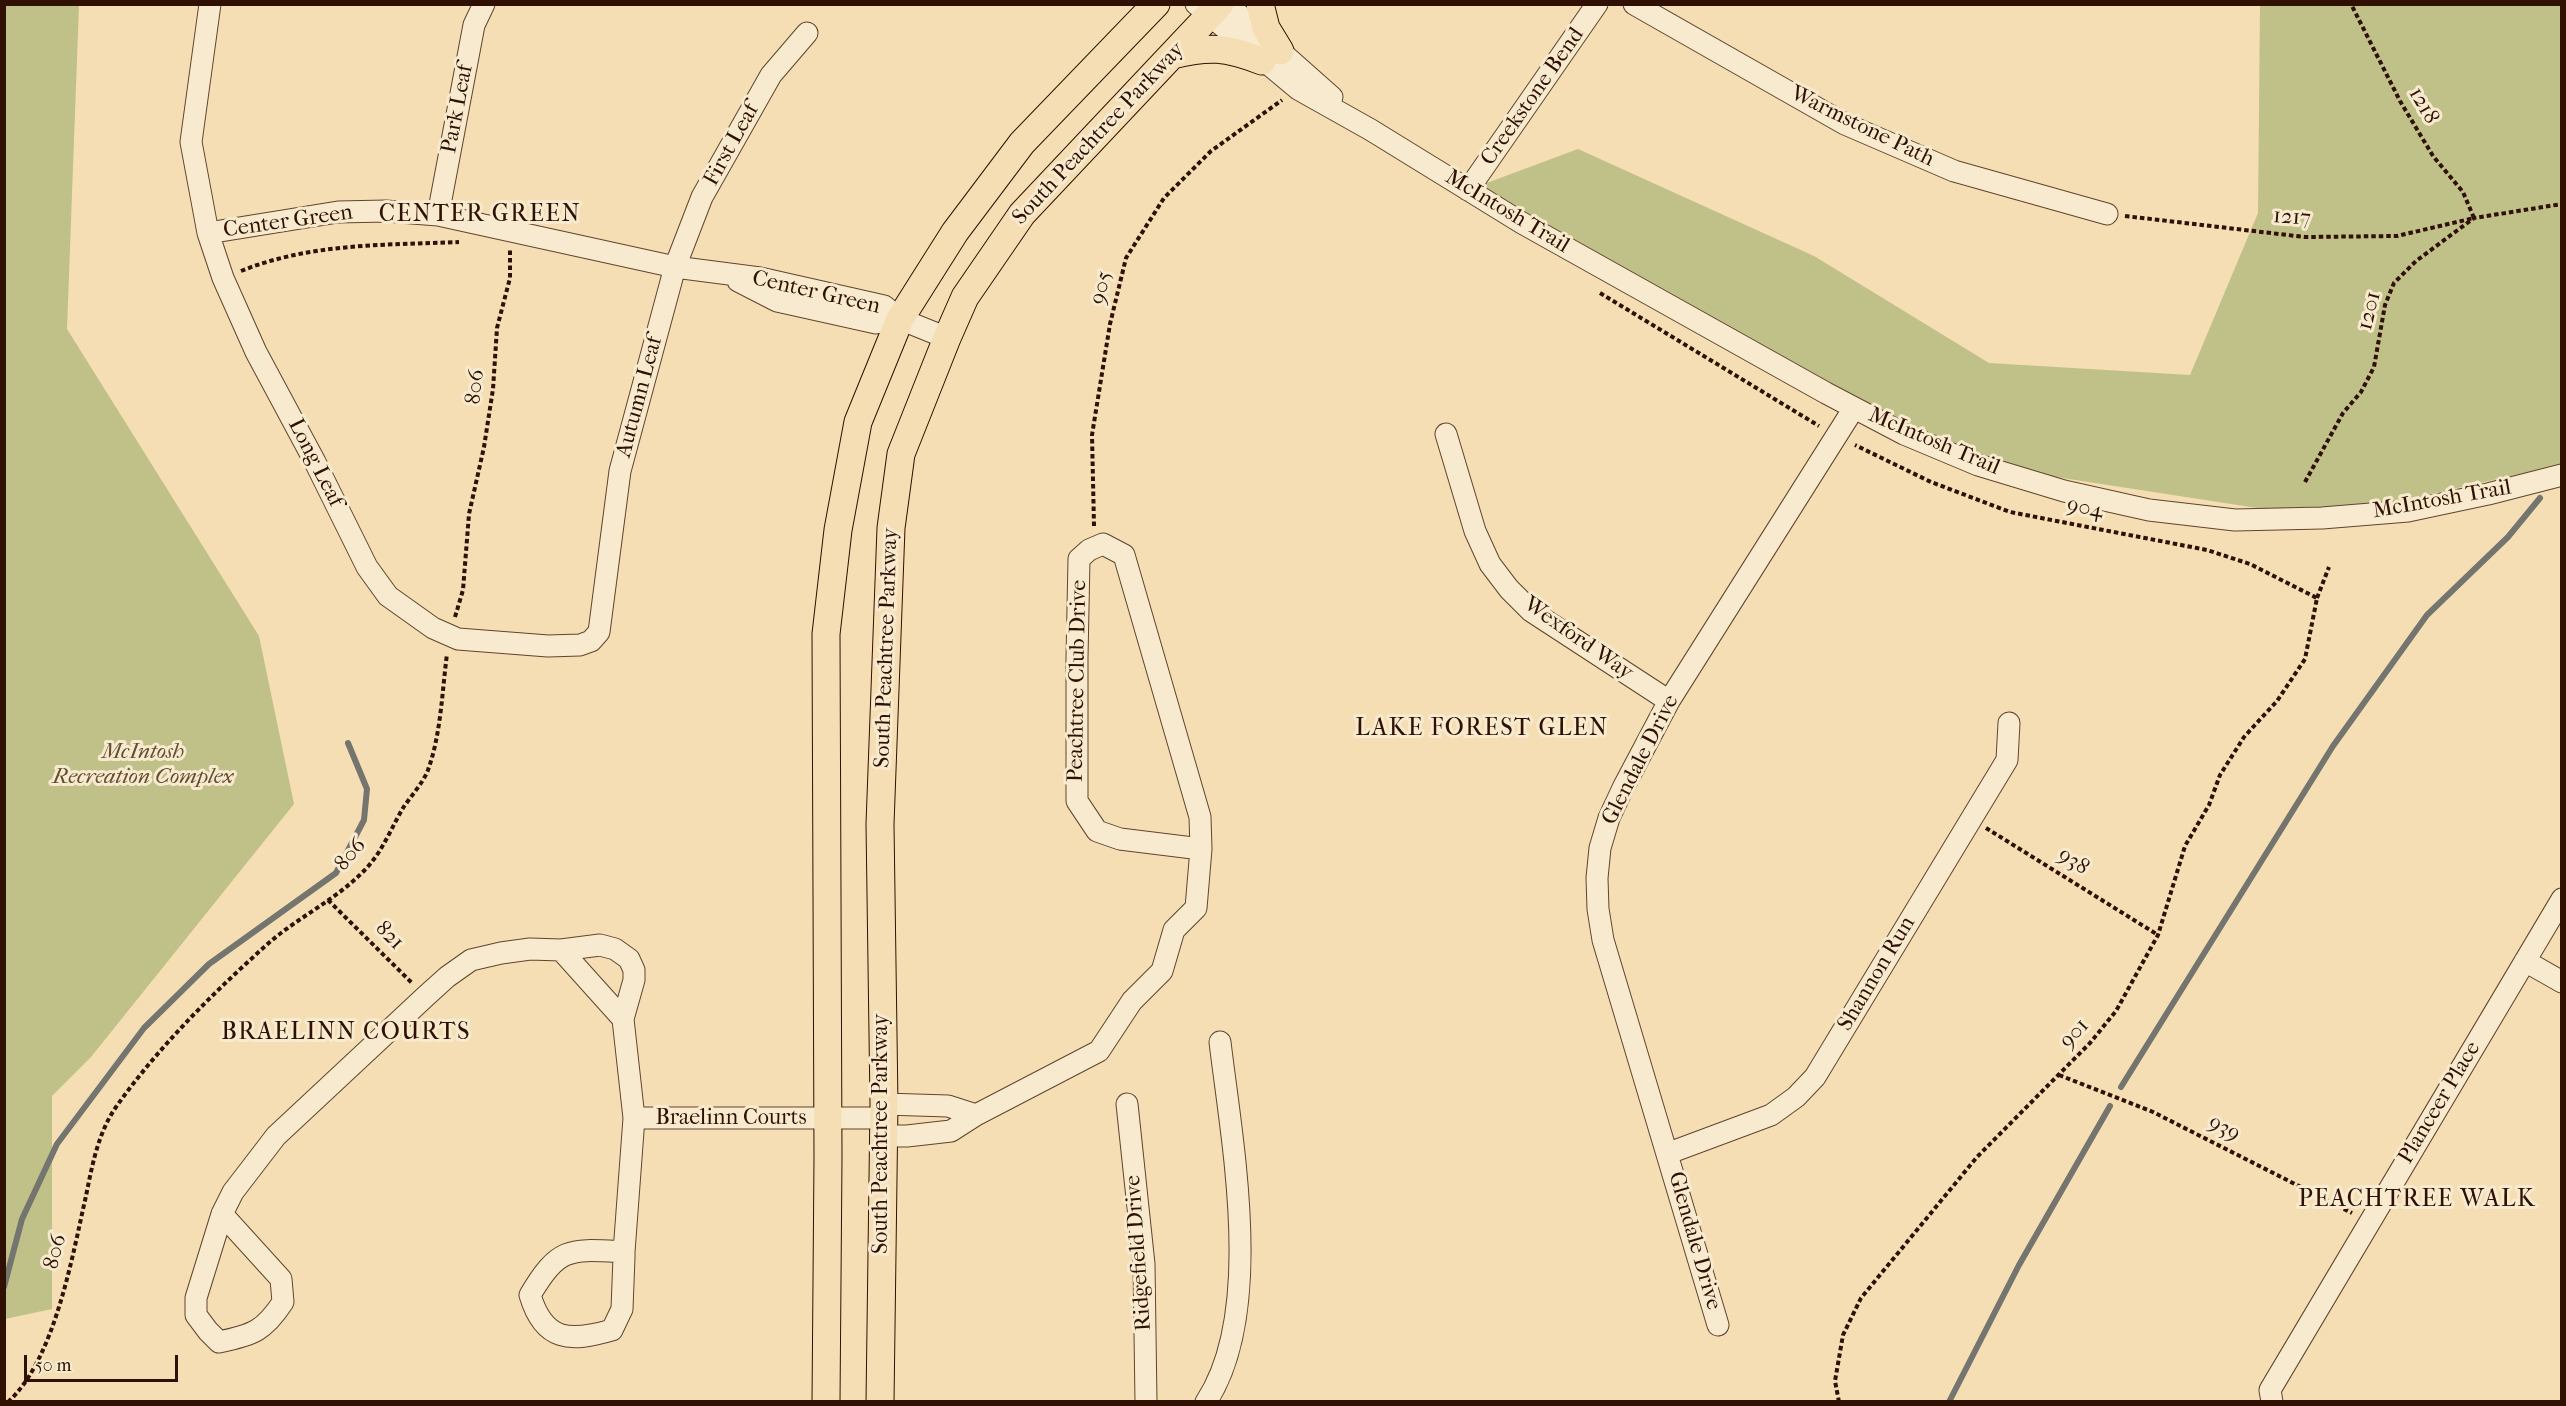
<!DOCTYPE html>
<html>
<head>
<meta charset="utf-8">
<style>
	body { margin:0 }
	#map { position:relative; width:2566px; height:1406px; overflow:hidden; background:#f5deb3; font-family:"IM FELL French Canon",serif }
	canvas { display:block }
	.frame { position:absolute; inset:0; border:6px solid #2f1001; pointer-events:none }
	.scale { position:absolute; left:24px; top:1355px; width:154px; height:27px; box-sizing:border-box; border:3px solid #2f1001; border-top:0; padding-left:8px; font-size:18px; line-height:21px; white-space:nowrap; color:#2f1001; -webkit-text-stroke:4px #f8eace; paint-order:stroke }
</style>
</head>
<body>
<div id="map">
<canvas width="2566" height="1406"></canvas>
<div class="frame"></div>
<div class="scale">50 m</div>
</div>
<script>
const ctx = document.querySelector('canvas').getContext('2d');
ctx.lineJoin = 'round';
function paint(path, color) { ctx.fillStyle = color; ctx.fill(path, 'evenodd'); }
function strokePath(path, color, width, dash) { ctx.strokeStyle = color; ctx.lineWidth = width; ctx.lineCap = dash ? 'butt' : 'round'; ctx.setLineDash(dash || []); ctx.stroke(path); }
function label(font, color, halo, rows, align = 'center') {
  ctx.font = font + ' "IM FELL French Canon",serif'; ctx.lineWidth = 6; ctx.setLineDash([]); ctx.textBaseline = 'middle'; ctx.strokeStyle = halo; ctx.fillStyle = color; for (const [text, x, y, turn = 0] of rows) {
    ctx.save(); ctx.translate(x, y); ctx.rotate((+turn || 0) * Math.PI / 180); ctx.textAlign = isNaN(turn) ? turn : align; if (halo) ctx.strokeText(text, 0, 0); ctx.fillText(text, 0, 0); ctx.restore();
  }
}
const green = new Path2D(`
	M4 5H79L67 329 259 636 294 804 91 1057 52 1096V1309L5 1319Z
	M2260 5H2561V465L2322 518 1978 465 1468 190 1578 149 1814 256 1989 363 2190 375 2258 213Z`);
const stream = new Path2D(`
	M2121 1087 2333 746 2427 615 2508 537 2540 498
	M4 1287 22 1219 57 1144 144 1028 209 964 336 873 364 820 367 789 348 743
	M1949 1402 2019 1265 2110 1106`);
const path = new Path2D(`
	M2125 216 2305 237 2397 236 2474 218 2463 192 2433 156 2400 101 2351 4
	M241 271C310 243 386 245 459 242
	M1600 293 1819 426
	M2305 482 2343 413 2361 392 2374 367 2385 305 2394 283 2416 261 2474 218 2562 204
	M1094 526 1092 435 1110 324 1126 258 1164 198 1211 151 1282 100
	M2317 598 2329 567
	M455 617 463 590 469 514 484 447 493 389 497 328 510 278V250
	M1986 828 2158 935
	M328 900 413 984
	M2059 1075 2153 1112 2352 1213
	M8 1402C55 1359 72 1257 86 1196 92 1166 98 1133 116 1107 159 1046 215 991 271 941 303 914 343 896 371 863 384 847 393 825 403 808 411 796 423 783 428 770 441 734 442 692 447 654
	M1839 1402 1835 1381 1843 1335 1861 1298 1977 1157 2090 1043 2116 1011 2158 935 2185 846 2209 805 2220 775 2244 737 2277 701 2305 659 2317 598 2250 564 2207 550 2010 512 1931 482 1855 445`);
const minor = new Path2D(`
	M210 4 191 142 208 233 223 278 256 352 315 462 367 567 388 596 433 628 458 639 548 646 580 645 591 641 599 632 620 471 675 267 702 197 771 75 807 33
	M1196 4 1298 89 1371 130 1522 223 1826 393 1904 434 1978 465 2064 491 2149 510 2235 520 2322 518 2408 511 2488 494 2562 475
	M1227 4 1332 97
	M1634 4 1845 124 1954 171 2107 214
	M1468 190 1597 4
	M438 215 474 25 484 4
	M208 233 338 212 386 211 438 215 675 267 760 278 884 306 900 319 947 338
	M738 281 777 301 876 323 900 319
	M1446 434 1475 531 1490 564 1509 589 1531 611 1669 701
	M561 950 623 1019
	M2525 961 2562 982
	M884 1104 948 1106 976 1115
	M1127 1104 1144 1264 1146 1402
	M634 1118H884
	M884 1136H907L951 1131 976 1115 1099 1051 1132 1001 1162 971 1174 930 1196 908 1201 849 1120 839 1097 831 1077 801V658L1079 559 1089 550 1103 544 1124 555 1200 817 1201 849
	M1669 1153 1771 1115 1796 1097 1815 1077 2007 760 2009 723
	M222 1214 281 1279 283 1302C264 1331 253 1335 219 1342L208 1331 196 1315V1298L222 1214 233 1192 276 1136 426 996 447 977 471 960 501 953 530 949 561 950 600 945 615 949 629 959 634 970V980L623 1019 634 1118 624 1252V1257L622 1309 612 1330C570 1342 544 1342 530 1295 559 1246 570 1249 624 1252
	M1718 1325 1603 940 1598 909 1597 878 1600 848 1609 818 1623 788 1669 701 1854 408
	M1206 1402C1265 1313 1232 1143 1220 1042
	M2272 1402 2270 1390 2562 899`);
const major = new Path2D(`
	M1260 4 1266 28 1280 51
	M1172 55C1210 46 1225 47 1262 61
	M826 1402 828 1157 826 634 838 530 858 422 900 319 955 232 1022 143 1156 4
	M880 1402 884 1104 880 824 891 528 901 454 947 338 965 297 1022 214 1220 4`);
const streetNames = [
	["Creekstone Bend",1533,97,-55],
	["1218",2423,106,60],
	["Park Leaf",458,109,-79],
	["Warmstone Path",1862,127,26],
	["South Peachtree Parkway",1099,134,-47],
	["First Leaf",732,145,-61],
	["McIntosh Trail",1507,212,31],
	["1217",2292,218,4],
	["Center Green",288,222,-8],
	["905",1102,288,-77],
	["Center Green",816,293,13],
	["1201",2370,311,-76],
	["806",476,387,-84],
	["Autumn Leaf",640,397,-75],
	["McIntosh Trail",1934,442,23],
	["Long Leaf",315,463,63],
	["McIntosh Trail",2442,500,-10],
	["904",2085,509,11],
	["Wexford Way",1578,639,35],
	["South Peachtree Parkway",887,648,-88],
	["Peachtree Club Drive",1078,681,-89],
	["Glendale Drive",1641,760,-63],
	["806",351,855,-50],
	["938",2073,862,32],
	["821",389,936,45],
	["Shannon Run",1877,974,-59],
	["901",2075,1034,-48],
	["Planceer Place",2440,1103,-59],
	["Braelinn Courts",731,1119],
	["939",2224,1129,27],
	["South Peachtree Parkway",882,1134,-90],
	["Glendale Drive",1694,1241,74],
	["806",56,1252,-76],
	["Ridgefield Drive",1139,1253,-94]
];
const parkNames = [
	["McIntosh",143,753],
	["Recreation Complex",143,778]
];
const neighbourhoodNames = [
	["CENTER GREEN",480,215],
	["LAKE FOREST GLEN",1482,729],
	["BRAELINN COURTS",346,1033],
	["PEACHTREE WALK",2417,1200]
];
paint(green, '#c0c089');
strokePath(stream, '#74756f', 6);
strokePath(minor, '#60442e', 23);
strokePath(major, '#2f1001', 29);
strokePath(path, '#2f1001', 4, [4.5, 3]);
strokePath(minor, '#f8eace', 21);
strokePath(major, '#f5deb3', 27);
label('22px', '#2f1001', '#f8eace', streetNames);
label('italic 22px', '#624e31', '#f8eace', parkNames);
ctx.letterSpacing = '1.5px';
label('24px', '#2f1001', '#f8eace', neighbourhoodNames);
ctx.letterSpacing = '0px';
</script>
</body>
</html>
